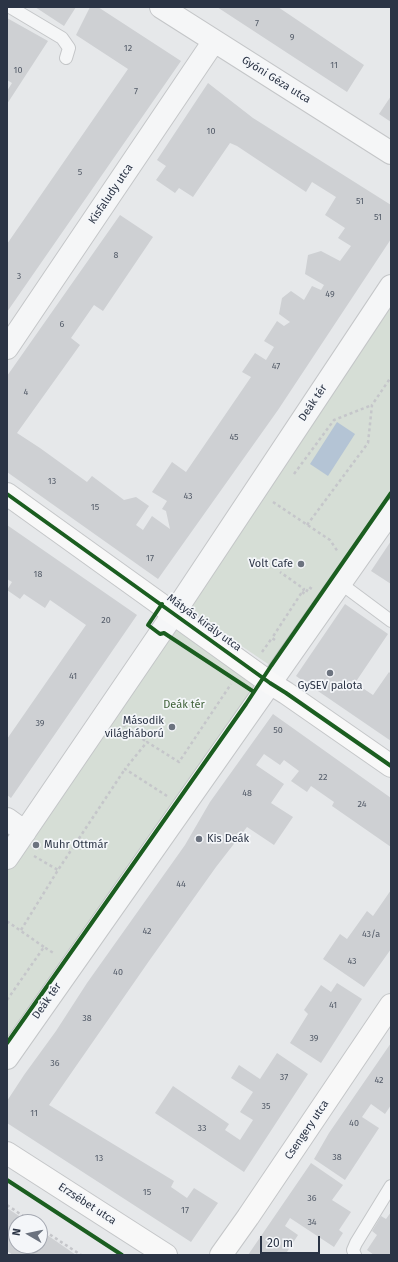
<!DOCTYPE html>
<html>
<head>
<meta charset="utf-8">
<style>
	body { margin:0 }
	#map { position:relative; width:398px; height:1262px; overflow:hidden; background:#e6e8ea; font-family:"Fira Sans",sans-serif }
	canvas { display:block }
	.frame { position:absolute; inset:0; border:8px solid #2b3445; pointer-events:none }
	.north { position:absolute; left:8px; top:1214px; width:40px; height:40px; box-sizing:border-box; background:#f4f6f9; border:1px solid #a4a8b1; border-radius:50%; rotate:279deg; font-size:11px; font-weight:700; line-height:16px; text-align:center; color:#2b3445 }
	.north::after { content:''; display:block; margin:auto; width:14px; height:18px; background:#6c737f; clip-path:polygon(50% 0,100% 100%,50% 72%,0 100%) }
	.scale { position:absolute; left:260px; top:1236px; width:60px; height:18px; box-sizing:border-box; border:2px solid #2b3445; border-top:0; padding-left:5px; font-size:12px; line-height:14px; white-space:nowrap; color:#2b3445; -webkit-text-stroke:3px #f4f6f9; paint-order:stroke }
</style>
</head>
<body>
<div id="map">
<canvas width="398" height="1262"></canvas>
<div class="frame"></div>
<div class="north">N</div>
<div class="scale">20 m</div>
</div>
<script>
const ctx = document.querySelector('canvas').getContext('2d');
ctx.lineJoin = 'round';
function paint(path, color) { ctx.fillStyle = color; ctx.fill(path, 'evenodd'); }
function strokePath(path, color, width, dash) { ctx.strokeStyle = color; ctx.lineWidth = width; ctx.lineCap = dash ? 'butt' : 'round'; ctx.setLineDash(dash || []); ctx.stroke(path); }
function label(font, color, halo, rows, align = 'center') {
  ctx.font = font + ' "Fira Sans",sans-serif'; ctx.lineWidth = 3.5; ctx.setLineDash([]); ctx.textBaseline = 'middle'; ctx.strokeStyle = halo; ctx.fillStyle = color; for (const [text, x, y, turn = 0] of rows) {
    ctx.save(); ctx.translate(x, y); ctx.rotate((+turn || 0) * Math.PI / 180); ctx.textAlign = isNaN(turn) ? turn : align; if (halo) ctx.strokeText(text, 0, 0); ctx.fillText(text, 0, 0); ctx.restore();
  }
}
const green = new Path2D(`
	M391 307V503L271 666 187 609Z
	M175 626 258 686 7 1051V868Z`);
const water = new Path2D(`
	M337 422 355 434 328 476 310 464Z`);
const building = new Path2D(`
	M35 7H76L64 26Z
	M90 7H98L181 61 7 312V244L128 69 76 35Z
	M217 7H278L364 65 347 92Z
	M7 18 48 41 7 104V91L12 83 7 80Z
	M208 83 253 118 391 205V239L278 410 158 579 7 472V376L120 215 153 237 103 311 94 305 71 338 80 345 17 433 40 448 87 482 92 476 124 500 136 497 149 506 136 525 143 530 152 516 170 529 166 511 162 509 167 501 152 492 172 462 186 472 251 377 242 372 255 353 266 360 274 347 264 341 277 321 284 326 290 322 279 314 282 298 291 291 304 300 312 286 321 290 324 285 305 274 308 255 321 251 340 261 351 246 338 238 345 228 325 215 336 197 312 182 306 192 237 146 230 143 193 197 179 188 175 193 156 180 166 166 157 160Z
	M391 96V122L379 114Z
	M7 525 137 615 11 798 7 795V739L86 625 50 600 45 608 24 594 20 599 7 590 12 582 7 579Z
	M391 541V584L371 571Z
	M345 604 388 634 355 683 373 695 389 672 391 674V741L296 676Z
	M273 714 391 798V847L332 806 334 802 311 786 307 792 291 781 299 771 284 760 280 765 264 754 256 765 284 784 271 803 293 817 274 845 247 827 216 867 149 961 49 1105 174 1181 171 1187 187 1198 194 1188 218 1203 191 1242 7 1123V1101L24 1075 56 1031 87 983 185 845 210 802Z
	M391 890V949L364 987 323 959 340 934 347 939 367 911 373 916Z
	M337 983 362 999 321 1063 290 1043 308 1014 304 1010 321 985 331 992Z
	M391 1043V1105L385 1114 371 1104 362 1117 379 1128 345 1180 314 1159 329 1133Z
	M277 1053 308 1074 244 1172 155 1113 173 1086 229 1124 225 1130 240 1140 253 1120 240 1112 253 1092 231 1078 239 1065 260 1079Z
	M311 1163 343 1185 332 1200 351 1212 339 1230 343 1233 334 1247 290 1218 285 1226 298 1235 285 1255H248Z
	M7 1208 28 1222H16V1246H40V1230L76 1255H13L7 1251Z
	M391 1212V1255H374L367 1250 377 1235 372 1231 381 1216 386 1219Z`);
const path = new Path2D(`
	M294 474 334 420 372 405
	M273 502 330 540 338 552
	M307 525 368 443 372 405 391 377
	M302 592 305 594 309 587 312 589
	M275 640 272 638 304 589 280 572
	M262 652 272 638
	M123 725 147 742
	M167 796 125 769 147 742 179 762 231 684
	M34 856 58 870
	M7 923 8 922 44 947
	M21 930 58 870 125 769
	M7 1000 44 947 55 954
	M7 1205 32 1222
	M40 1228 81 1255`);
const lane = new Path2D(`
	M10 7 62 38 69 48 66 58
	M340 583 391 621
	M355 1255 353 1250 356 1243 391 1186`);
const street = new Path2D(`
	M161 7 391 153
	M7 348 214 41
	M7 819 25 832
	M7 858 174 613 391 286
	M7 1058 391 511`);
const secondary = new Path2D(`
	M7 494 270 683 286 693 391 766
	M7 1153 166 1255
	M221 1255 248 1217 391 1005`);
const cycleway = new Path2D(`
	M7 494 270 683 286 693 391 766
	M162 604 148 625 160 634 164 633 254 692
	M7 1043 246 704 271 666 391 493
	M7 1180 122 1255`);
const markers = [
	[301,564,4,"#6c737f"],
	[330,673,4,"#6c737f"],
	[172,727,4,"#6c737f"],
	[199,839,4,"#6c737f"],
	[36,845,4,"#6c737f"]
];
const numberNames = [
	["7",257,23],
	["9",292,37],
	["12",128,48],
	["11",334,65],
	["10",18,70],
	["7",136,91],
	["10",211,131],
	["5",80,172],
	["51",360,201],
	["51",378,217],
	["8",116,255],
	["3",19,276],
	["49",330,294],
	["6",62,324],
	["47",276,366],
	["4",26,392],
	["45",234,437],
	["13",52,481],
	["43",188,496],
	["15",95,507],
	["17",150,558],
	["18",38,574],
	["20",106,620],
	["41",73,676],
	["39",40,723],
	["50",278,730],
	["22",323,777],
	["48",247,793],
	["24",362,804],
	["44",181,884],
	["42",147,931],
	["43/a",371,934],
	["43",352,961],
	["40",118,972],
	["41",333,1005],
	["38",87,1018],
	["39",314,1038],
	["36",55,1063],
	["37",284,1077],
	["42",379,1080],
	["35",266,1106],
	["11",34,1113],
	["40",354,1123],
	["33",202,1128],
	["38",337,1157],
	["13",99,1158],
	["15",147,1192],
	["36",312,1198],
	["17",185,1210],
	["34",312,1222]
];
const streetNames = [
	["Gyóni Géza utca",276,80,32],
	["Kisfaludy utca",111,194,-56],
	["Deák tér",313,403,-56],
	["Mátyás király utca",204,623,36],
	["Deák tér",47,1001,-55],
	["Csengery utca",307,1130,-56],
	["Erzsébet utca",87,1204,33]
];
const poiNames = [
	["Volt Cafe",293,564],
	["GySEV palota",330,686,"center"],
	["Második",164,721],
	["világháború",164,734],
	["Kis Deák",207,839,"left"],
	["Muhr Ottmár",44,845,"left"]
];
const parkNames = [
	["Deák tér",184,705]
];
paint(green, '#d6ded6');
paint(water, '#b4c4d5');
paint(building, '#ced0d3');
strokePath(lane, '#c4c6c8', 14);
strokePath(street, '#c4c6c8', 24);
strokePath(secondary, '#c4c6c8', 24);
strokePath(path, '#c5c6ca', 2.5, [3, 3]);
strokePath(lane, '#f5f6f7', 12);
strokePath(street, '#f5f6f7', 22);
strokePath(secondary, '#f8f8f8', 22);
strokePath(cycleway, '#1b5e20', 4);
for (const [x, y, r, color] of markers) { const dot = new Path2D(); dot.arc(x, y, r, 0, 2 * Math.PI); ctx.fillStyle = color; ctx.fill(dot); strokePath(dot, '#f4f6f9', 1.5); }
label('9px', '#545c69', null, numberNames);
label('11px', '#2b3445', '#f4f6f9', streetNames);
label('11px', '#2b3445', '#f4f6f9', poiNames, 'right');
label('11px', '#3f6138', '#f4f6f9', parkNames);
</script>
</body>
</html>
